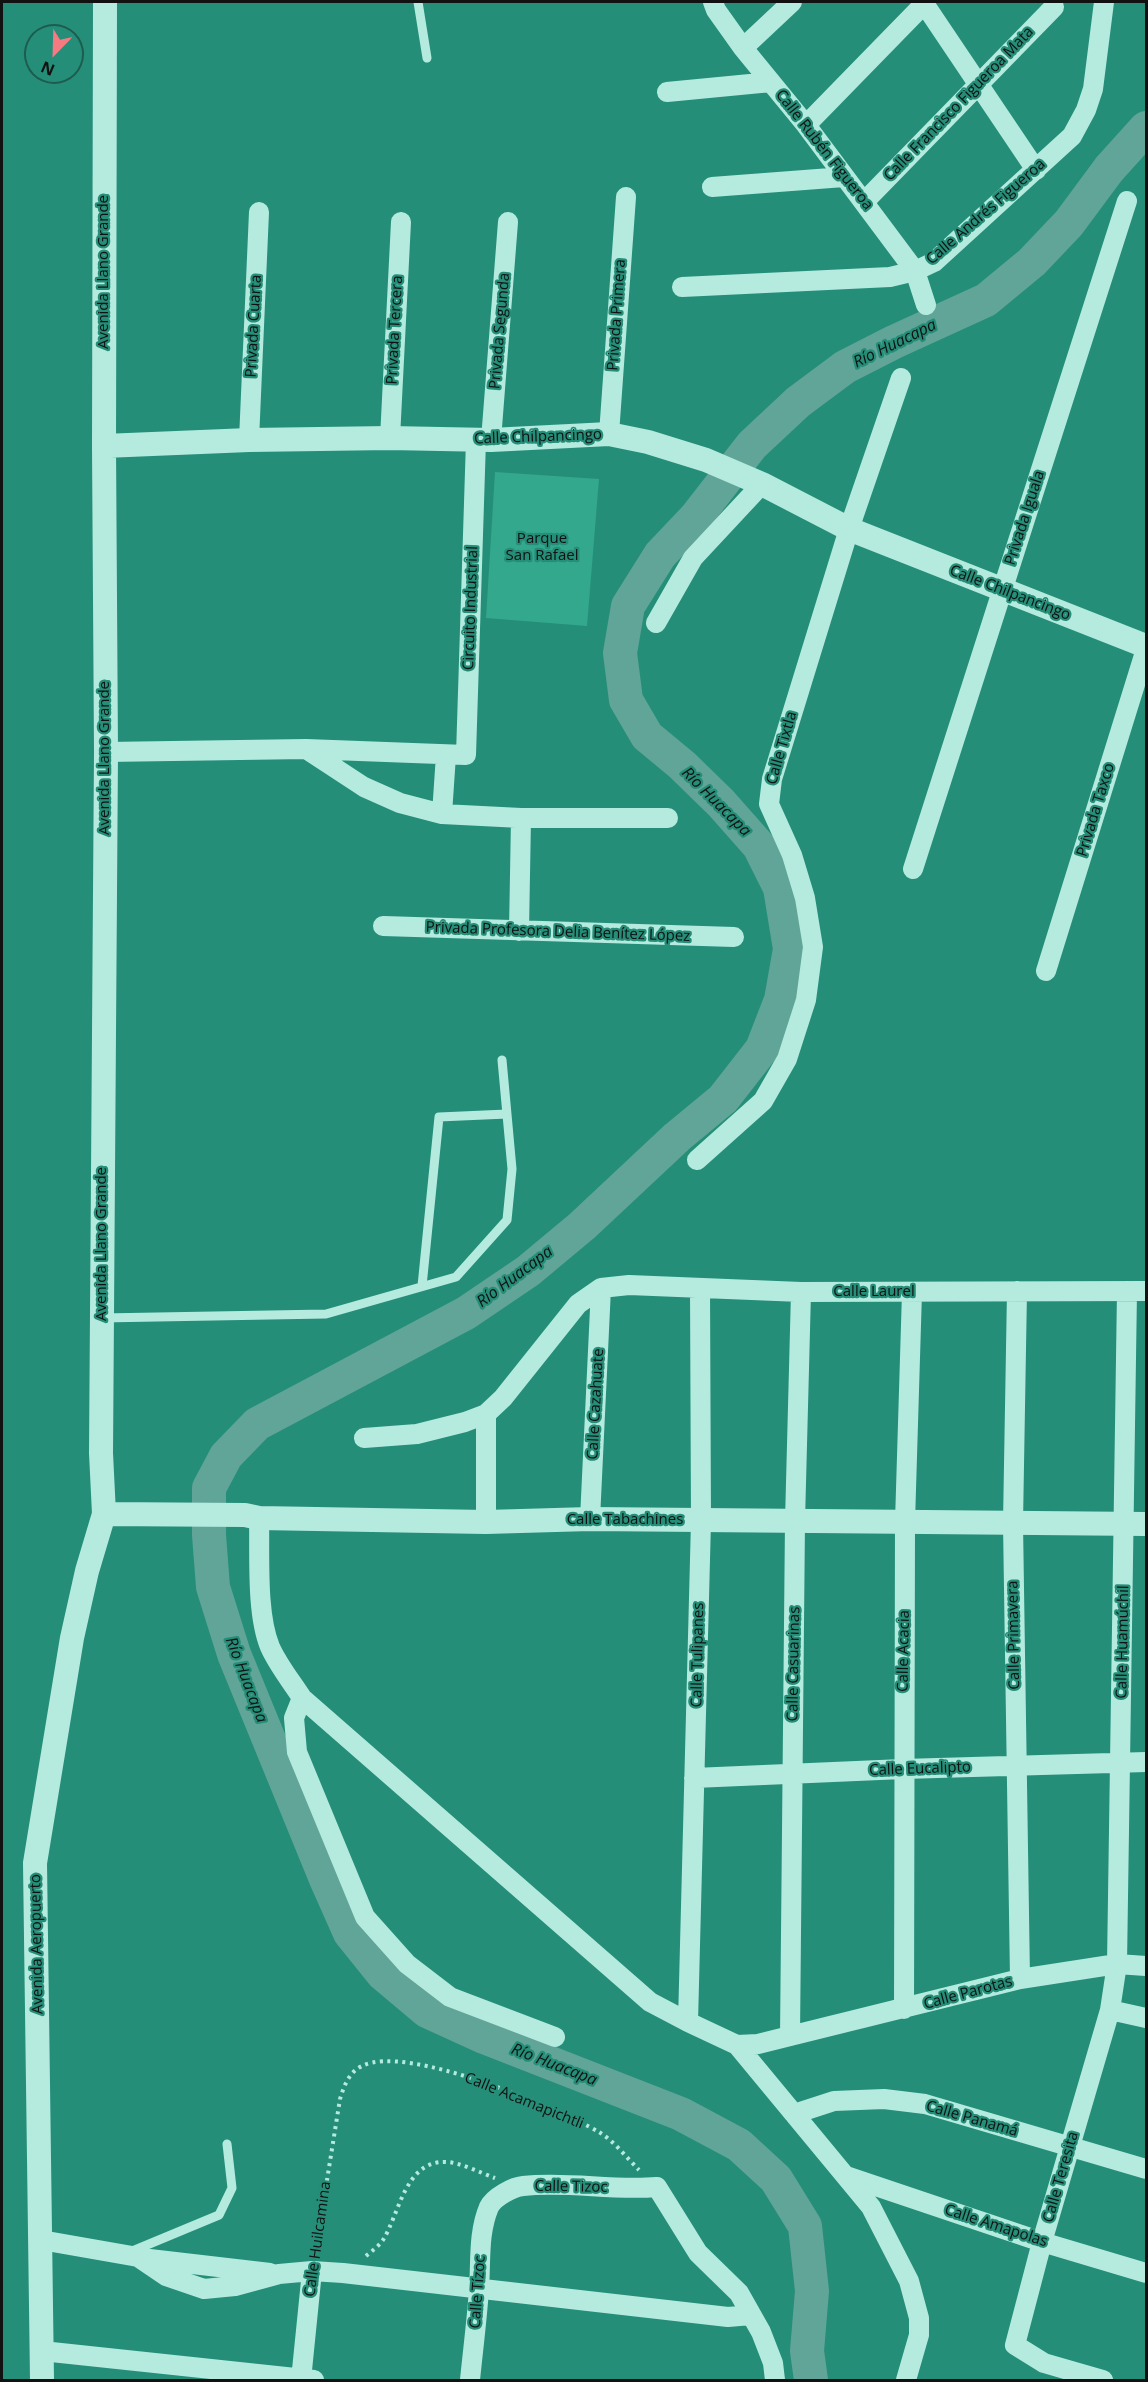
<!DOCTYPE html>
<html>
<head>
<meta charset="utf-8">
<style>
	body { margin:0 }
	#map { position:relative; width:1148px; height:2382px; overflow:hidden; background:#258e78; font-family:"Open Sans",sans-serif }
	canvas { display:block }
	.frame { position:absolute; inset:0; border:3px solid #111; pointer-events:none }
	.north { position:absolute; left:24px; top:24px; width:60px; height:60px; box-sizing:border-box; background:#258e78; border:2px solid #1d5c4f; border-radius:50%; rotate:203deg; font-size:16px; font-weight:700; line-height:24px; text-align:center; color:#111 }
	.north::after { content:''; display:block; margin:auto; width:21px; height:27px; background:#f57a82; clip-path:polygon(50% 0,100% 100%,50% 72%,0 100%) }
</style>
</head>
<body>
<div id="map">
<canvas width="1148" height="2382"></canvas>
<div class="frame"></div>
<div class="north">N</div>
</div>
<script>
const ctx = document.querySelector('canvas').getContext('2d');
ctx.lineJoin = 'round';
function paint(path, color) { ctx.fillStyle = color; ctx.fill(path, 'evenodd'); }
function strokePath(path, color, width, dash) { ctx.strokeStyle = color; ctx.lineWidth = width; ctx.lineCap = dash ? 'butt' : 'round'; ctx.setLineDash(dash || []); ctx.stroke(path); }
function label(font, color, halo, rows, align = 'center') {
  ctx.font = font + ' "Open Sans",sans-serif'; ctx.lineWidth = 4.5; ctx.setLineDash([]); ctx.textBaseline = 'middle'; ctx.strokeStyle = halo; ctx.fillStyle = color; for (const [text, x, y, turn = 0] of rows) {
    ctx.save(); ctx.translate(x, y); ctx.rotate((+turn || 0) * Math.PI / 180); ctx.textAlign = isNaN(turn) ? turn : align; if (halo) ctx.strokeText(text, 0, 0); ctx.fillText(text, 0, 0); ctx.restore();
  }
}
const green = new Path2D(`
	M495 472 599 479 587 626 486 618Z`);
const river = new Path2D(`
	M811 2380 807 2351 812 2291 805 2226 776 2179 739 2145 681 2114 484 2037 427 2011 383 1974 350 1933 326 1879 234 1654 213 1587 209 1535V1488L226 1456 257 1424 466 1313 528 1271 582 1226 677 1137 723 1099 762 1049 781 1000 790 949 780 888 759 846 721 803 682 765 647 736 626 700 620 653 628 606 660 555 696 517 752 445 798 402 845 367 894 342 986 300 1032 262 1069 223 1109 169 1146 128`);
const path = new Path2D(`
	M315 2255 340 2099C344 2086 349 2072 362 2066 406 2043 557 2108 599 2132 614 2141 627 2158 639 2170
	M366 2256C372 2251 379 2246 383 2240 399 2215 405 2160 446 2162 459 2162 481 2173 495 2178`);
const service = new Path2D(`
	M418 2 427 58
	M422 1286 439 1117 507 1114
	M101 1318 326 1314 456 1277 507 1220 512 1169 502 1060
	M130 2252 219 2215 232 2188 227 2144`);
const minor = new Path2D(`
	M713 2 716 10 743 48 806 125 915 271 926 305
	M923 2 1036 170
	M743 48 792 2
	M667 92 771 82
	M806 125 926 2
	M712 187 844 177
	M864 202 1054 7
	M682 287 890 277 915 271 934 262 1072 136 1086 110 1093 89 1104 2
	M609 434 626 197
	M390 438 401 222
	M249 440 259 212
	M491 440 508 222
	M656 623 693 558 762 484
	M306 749 364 787 400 803 442 814 521 818H668
	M106 752 306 749 466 755 476 440
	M442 814 446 755
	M913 869 1127 201
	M383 926 734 937
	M519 931 521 818
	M1046 971 1146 649
	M697 1160 763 1101 787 1059 806 1000 813 947 805 898 792 855 769 804 772 779 849 529 901 378
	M601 1288 629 1285 801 1292 1146 1291
	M1017 1291 1013 1523 1020 1979
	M364 1438 417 1434 465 1422 486 1414 503 1398 578 1304 601 1288
	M259 1518C260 1555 256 1613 270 1647 278 1665 291 1681 302 1698L650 2002 688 2022 737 2045 871 2207 909 2281 919 2318V2335L906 2380
	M590 1519 601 1288
	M486 1522V1414
	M302 1698 294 1718 297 1752 365 1917 407 1964 450 1997 555 2037
	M694 1778 903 1769 1146 1762
	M904 2009 905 1522 912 1292
	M1110 2010 1146 2018
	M688 2022 701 1521 700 1289
	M790 2036 795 1521 801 1292
	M737 2045 758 2044 790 2036 1020 1979 1117 1964 1146 1966
	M794 2114 834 2101 884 2099 925 2104 1146 2169
	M846 2176 1042 2242 1146 2273
	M41 2240 138 2257 166 2276 204 2289 235 2286 279 2274 312 2271 343 2273 728 2317 751 2315
	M141 2258 270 2273
	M42 2351 314 2380
	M301 2380 312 2271
	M470 2380C473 2350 477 2319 479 2289 481 2261 478 2233 489 2207 494 2197 513 2187 523 2186 568 2181 612 2191 657 2187L698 2253 739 2293 761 2332 773 2363 775 2380
	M1103 2380 1044 2363 1015 2345 1042 2242 1110 2010 1117 1964 1127 1291`);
const tertiary = new Path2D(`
	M104 446 249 440 390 438 491 440 609 434 648 442 706 460 762 484 849 529 1146 646
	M104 1514 245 1515 259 1518 486 1522 590 1519 1146 1524
	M42 2380 35 1863 72 1638 87 1571 104 1514 101 1453 106 752 104 446 105 2`);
const streetNames = [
	["Calle Francisco Figueroa Mata",959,104,-46],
	["Calle Rubén Figueroa",824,150,52],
	["Calle Andrés Figueroa",986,212,-41],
	["Avenida Llano Grande",104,272,-90],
	["Privada Primera",617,315,-86],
	["Privada Cuarta",254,326,-87],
	["Privada Tercera",395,330,-87],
	["Privada Segunda",500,331,-85],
	["Calle Chilpancingo",538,437,-2],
	["Privada Iguala",1025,518,-72],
	["Calle Chilpancingo",1010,593,21],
	["Circuito Industrial",471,608,-88],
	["Calle Tixtla",782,748,-74],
	["Avenida Llano Grande",105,758,-90],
	["Privada Taxco",1096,810,-73],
	["Privada Profesora Delia Benítez López",558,932,2],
	["Avenida Llano Grande",102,1244,-90],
	["Calle Laurel",874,1292],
	["Calle Cazahuate",596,1404,-87],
	["Calle Tabachines",625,1520],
	["Calle Primavera",1014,1635,-91],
	["Calle Huamúchil",1123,1642,-89],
	["Calle Acacia",904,1651,-89],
	["Calle Tulipanes",698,1655,-89],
	["Calle Casuarinas",794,1664,-89],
	["Calle Eucalipto",920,1769,-2],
	["Avenida Aeropuerto",37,1944,-91],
	["Calle Parotas",968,1993,-15],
	["Calle Acamapichtli",524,2101,22],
	["Calle Panamá",972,2119,16],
	["Calle Teresita",1061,2177,-74],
	["Calle Tizoc",571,2187,1],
	["Calle Amapolas",996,2226,18],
	["Calle Huilcamina",318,2239,-82],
	["Calle Tízoc",478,2292,-86]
];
const parkNames = [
	["Parque",542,539],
	["San Rafael",542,556]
];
const waterNames = [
	["Río Huacapa",895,344,-26],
	["Río Huacapa",716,802,45],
	["Río Huacapa",515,1277,-37],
	["Río Huacapa",246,1680,69],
	["Río Huacapa",554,2065,21]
];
paint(green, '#33a88d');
strokePath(river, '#60a597', 34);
strokePath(path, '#b5ebdf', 4, [3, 4.5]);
strokePath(service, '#b5ebdf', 9);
strokePath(minor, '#b5ebdf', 20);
strokePath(tertiary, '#b5ebdf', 24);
label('15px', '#111', '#258e78', streetNames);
label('15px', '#111', '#258e78', parkNames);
label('italic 16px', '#111', '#258e78', waterNames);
</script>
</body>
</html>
